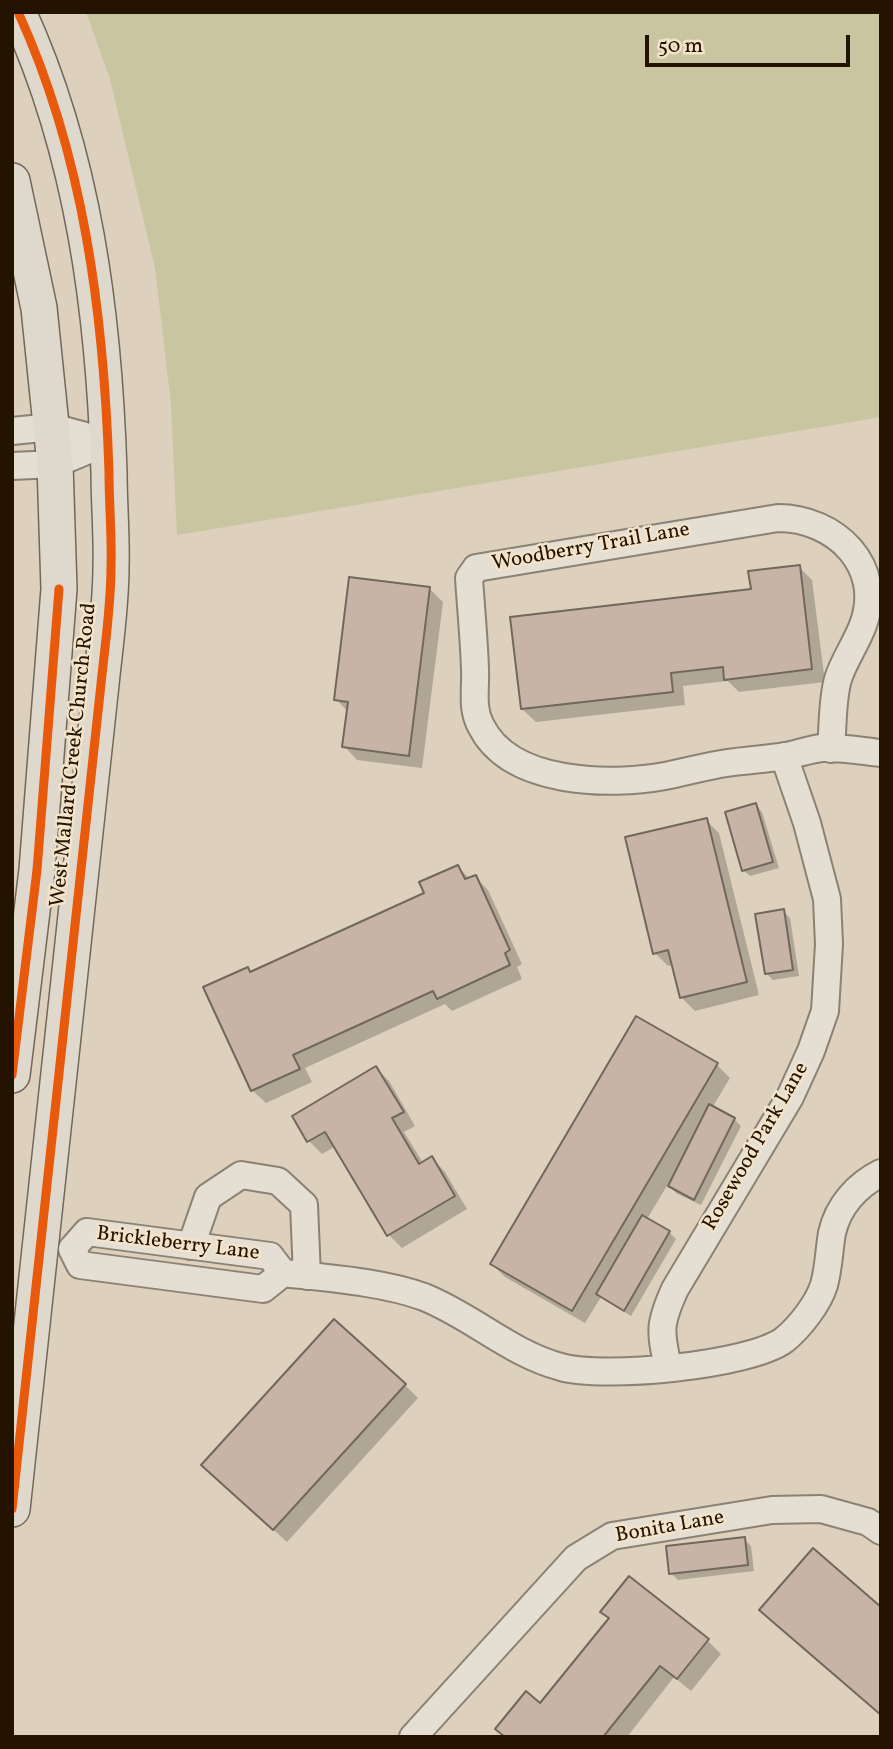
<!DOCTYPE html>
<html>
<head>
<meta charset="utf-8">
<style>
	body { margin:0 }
	#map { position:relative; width:893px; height:1749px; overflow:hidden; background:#ddd0bc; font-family:Vollkorn,serif }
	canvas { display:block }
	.frame { position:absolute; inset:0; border:14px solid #241300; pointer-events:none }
	.scale { position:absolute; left:645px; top:35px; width:205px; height:32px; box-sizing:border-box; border:4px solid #241300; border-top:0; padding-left:9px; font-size:21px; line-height:24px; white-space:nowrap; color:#241300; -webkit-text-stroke:5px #f2e3ca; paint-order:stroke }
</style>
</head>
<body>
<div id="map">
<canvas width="893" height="1749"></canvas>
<div class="frame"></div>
<div class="scale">50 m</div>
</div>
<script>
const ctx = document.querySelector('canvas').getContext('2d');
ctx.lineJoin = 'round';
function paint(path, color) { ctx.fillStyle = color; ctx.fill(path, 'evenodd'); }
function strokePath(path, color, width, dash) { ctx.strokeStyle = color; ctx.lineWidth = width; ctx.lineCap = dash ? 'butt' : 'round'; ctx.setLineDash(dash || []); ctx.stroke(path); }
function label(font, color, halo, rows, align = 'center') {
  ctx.font = font + ' Vollkorn,serif'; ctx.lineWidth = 5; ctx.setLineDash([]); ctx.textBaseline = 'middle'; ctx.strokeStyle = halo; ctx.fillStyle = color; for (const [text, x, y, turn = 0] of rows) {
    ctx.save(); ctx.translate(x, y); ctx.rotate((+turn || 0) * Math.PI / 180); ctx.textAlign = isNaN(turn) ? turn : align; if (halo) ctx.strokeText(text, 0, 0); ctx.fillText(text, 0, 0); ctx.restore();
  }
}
const green = new Path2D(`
	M86 12H881V417L177 535 171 404 155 268 110 79Z`);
const shadow = new Path2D(`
	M799 567 812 580 825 682 739 692 728 681 683 686 685 705 536 722 522 709Z
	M430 589 443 602 422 768 357 760 344 746 348 712 336 699Z
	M756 805 762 812 779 868 750 876 743 870Z
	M706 820 719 833 759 995 695 1011 681 997 674 965 668 966 655 953Z
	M458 867 470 879 475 877 488 890 522 964 517 967 522 979 452 1011 445 1004 305 1068 312 1082 266 1103 252 1090 247 969 252 973 426 894Z
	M783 911 790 918 799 976 773 980 766 973Z
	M717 1065 730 1078 712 1108 734 1119 741 1126 701 1205 676 1193 668 1184 647 1219 669 1232 676 1239 631 1316 601 1297 585 1323 505 1277 492 1264Z
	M376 1068 389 1081 415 1126 404 1132 423 1163 432 1158 445 1172 467 1209 402 1248 388 1234 336 1146 322 1154 309 1141Z
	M405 1385 418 1398 287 1542 216 1478Z
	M744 1539 751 1546 754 1571 678 1580 671 1573Z
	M630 1578 708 1641 721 1654 691 1691 674 1677 627 1737H505L541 1706 610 1619Z`);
const building = new Path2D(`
	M800 565 812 669 724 680 723 667 671 673 673 692 521 709 510 617 751 589 748 571Z
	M349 577 430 587 409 756 342 747 348 702 334 700Z
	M756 803 773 862 742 871 725 812Z
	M707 818 747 982 680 998 668 950 653 954 625 837Z
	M458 865 465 879 476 875 510 950 505 953 510 965 437 999 433 991 293 1055 300 1069 251 1091 203 987 248 967 250 972 424 893 419 882Z
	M784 909 793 970 765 974 755 914Z
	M636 1016 718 1063 572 1311 490 1264Z
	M376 1066 404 1112 392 1118 419 1164 432 1156 455 1196 387 1236 325 1132 307 1142 292 1116Z
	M709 1104 735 1118 694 1200 668 1186Z
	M642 1215 670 1231 624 1311 596 1294Z
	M334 1319 406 1384 273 1530 201 1465Z
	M745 1537 748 1565 669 1574 666 1546Z
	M813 1548 881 1607V1715L759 1610Z
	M629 1576 709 1639 677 1679 660 1666 603 1737H505L495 1729 526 1691 540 1703 609 1618 600 1612Z`);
const minor = new Path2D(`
	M12 431 52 427 108 442
	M12 466 55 464 108 442
	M831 749C833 727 832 700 838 679 844 660 856 644 863 625 885 566 835 518 778 518L476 568 469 578C471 609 474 639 475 669 476 689 471 708 481 726 510 785 610 786 665 776 686 772 706 766 727 763 747 760 767 759 786 756 798 754 810 749 822 748 841 747 862 751 881 753
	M191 1246 208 1197 241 1175 278 1181 304 1205 307 1276
	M72 1249 80 1265 263 1289 283 1273C328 1278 383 1282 424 1297 472 1316 511 1354 561 1367 603 1379 748 1366 784 1340 799 1328 818 1304 824 1285 829 1267 829 1250 832 1233 838 1206 857 1185 881 1173
	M72 1249 87 1232 270 1256 283 1273
	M668 1367C660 1331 659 1324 675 1289L790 1097 811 1051 825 1011 829 944 827 899 807 823 784 756
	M413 1737 576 1558 612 1536 772 1510 821 1509 868 1522 881 1531`);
const major = new Path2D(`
	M12 181 39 308 55 464 59 589 37 870 12 1075
	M12 1509 101 684C105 645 111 606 111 567 112 536 109 504 109 472 104 315 84 156 18 12`);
const cycleway = new Path2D(`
	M12 1075 37 870 59 589
	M12 1509 101 684C105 645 111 606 111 567 112 536 109 504 109 472 104 315 84 156 18 12`);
const streetNames = [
	["Woodberry Trail Lane",591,548,-10],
	["West Mallard Creek Church Road",75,755,-84],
	["Rosewood Park Lane",757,1147,-60],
	["Brickleberry Lane",178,1245,7],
	["Bonita Lane",670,1528,-10]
];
paint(green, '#c9c5a0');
paint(shadow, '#0003');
paint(building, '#c8b3a7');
strokePath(building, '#71685b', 2);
strokePath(minor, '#8b8274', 30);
strokePath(major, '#71685b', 38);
strokePath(minor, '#e4ded3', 26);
strokePath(major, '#dfd8cc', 35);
strokePath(cycleway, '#e8590c', 9);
label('21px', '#241300', '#f2e3ca', streetNames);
</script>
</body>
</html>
